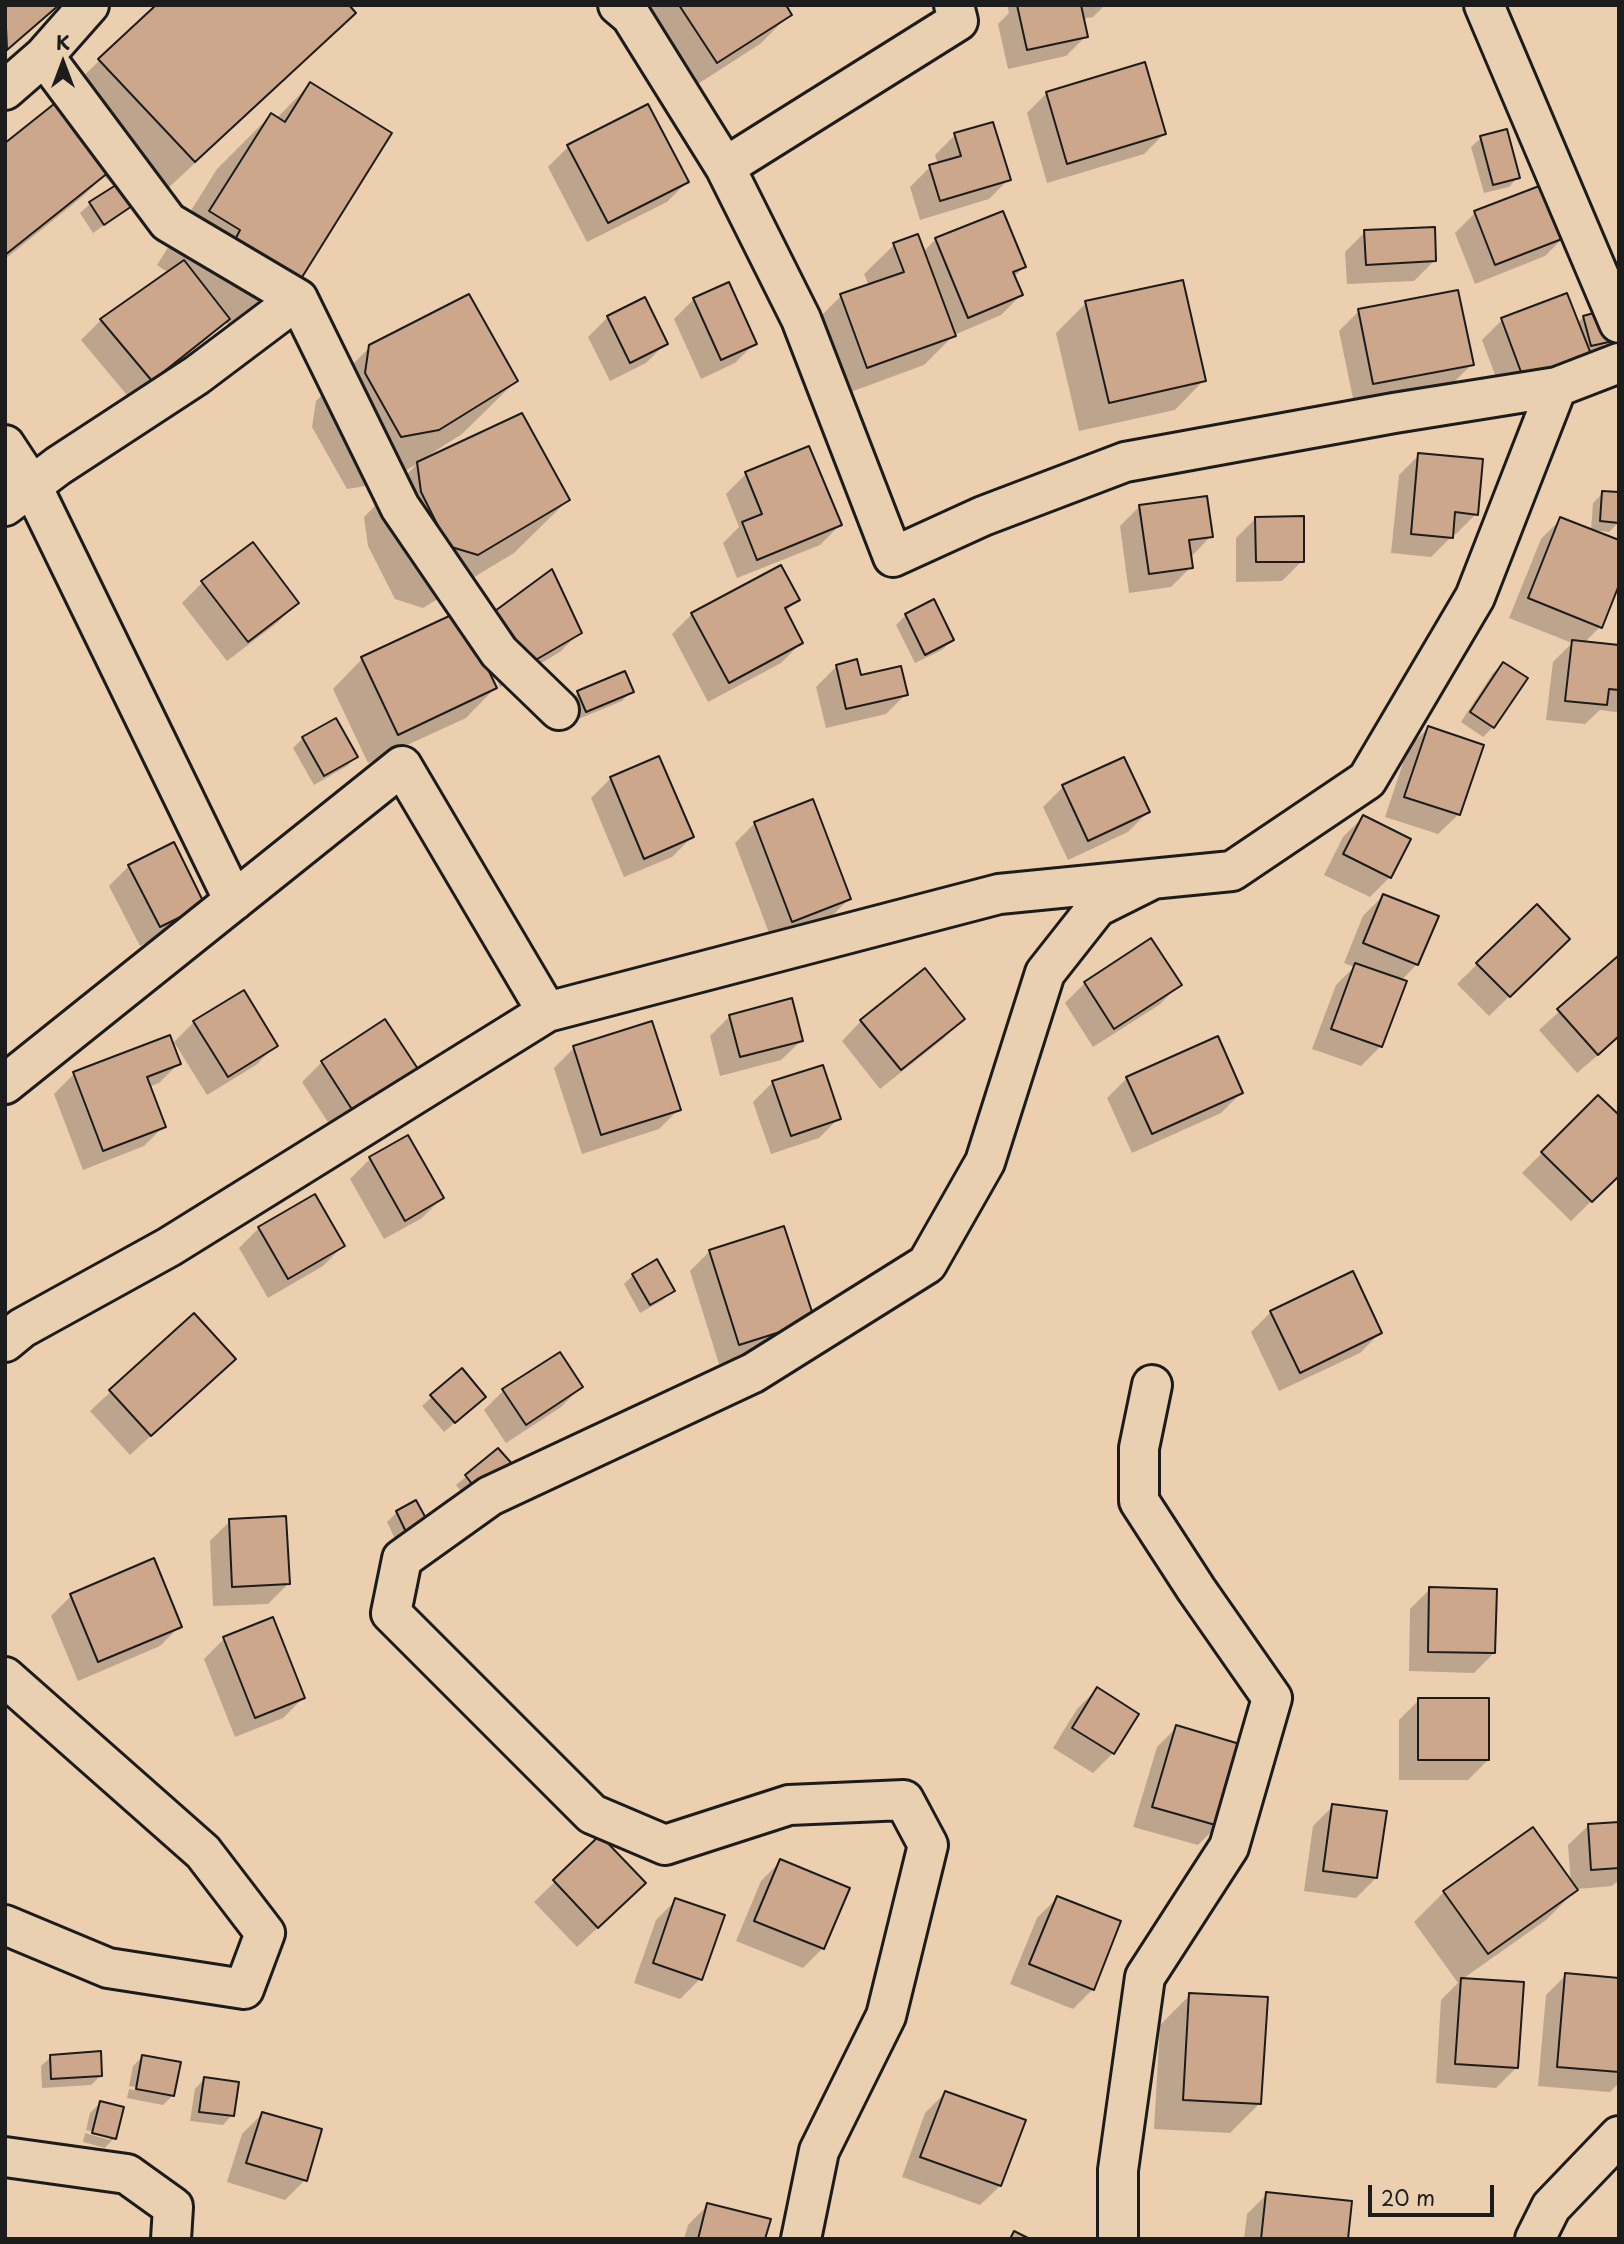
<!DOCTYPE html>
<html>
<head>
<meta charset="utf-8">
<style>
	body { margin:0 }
	#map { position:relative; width:1624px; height:2244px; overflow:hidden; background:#eccfaf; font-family:"Playpen Sans",sans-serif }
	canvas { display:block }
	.frame { position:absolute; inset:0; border:7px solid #1c1c1c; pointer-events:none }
	.north { position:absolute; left:28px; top:28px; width:70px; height:70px; -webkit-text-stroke:5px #e9d0b1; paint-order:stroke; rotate:0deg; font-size:19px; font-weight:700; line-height:28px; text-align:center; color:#1c1c1c }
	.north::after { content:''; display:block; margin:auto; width:24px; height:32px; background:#1c1c1c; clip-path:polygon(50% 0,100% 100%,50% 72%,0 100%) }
	.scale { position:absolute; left:1368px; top:2185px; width:126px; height:32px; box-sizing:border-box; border:4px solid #1c1c1c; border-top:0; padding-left:9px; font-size:21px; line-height:24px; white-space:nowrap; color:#1c1c1c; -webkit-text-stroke:5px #e9d0b1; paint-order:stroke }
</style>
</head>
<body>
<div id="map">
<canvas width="1624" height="2244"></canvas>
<div class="frame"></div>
<div class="north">K</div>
<div class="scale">20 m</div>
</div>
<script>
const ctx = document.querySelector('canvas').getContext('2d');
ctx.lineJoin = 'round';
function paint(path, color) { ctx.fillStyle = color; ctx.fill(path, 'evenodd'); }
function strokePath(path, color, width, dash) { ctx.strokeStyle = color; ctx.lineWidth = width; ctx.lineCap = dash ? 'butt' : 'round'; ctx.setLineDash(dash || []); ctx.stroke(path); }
const shadow = new Path2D(`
	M5 5H57L5 53Z
	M630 5H784L790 14 760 44 687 91Z
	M1007 5H1105L1093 17 1082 19 1086 36 1066 56 1008 69 998 24 1009 13Z
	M354 13 300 66 140 214 132 206 93 233 80 213 90 204 115 187 104 176 82 197 5 259V145L55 104 100 60Z
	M310 84 389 133 244 334 224 322 207 339 131 400 81 340 101 320 169 273 157 265 217 169 271 115 276 119Z
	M1047 93 1164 134 1144 154 1047 183 1027 113Z
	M955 135 1009 179 989 199 920 220 910 187 930 167 938 164 935 155Z
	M1481 138 1518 177 1509 187 1484 193 1471 147Z
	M568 147 687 182 667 202 587 242 548 167Z
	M1002 213 1024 267 1014 277 1021 295 1001 315 954 335 924 365 837 397 811 326 841 296 869 286 864 274 894 245 923 252 935 240Z
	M1475 213 1565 236 1545 256 1475 284 1455 233Z
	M1365 232 1434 261 1414 281 1347 284 1345 252Z
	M1566 295 1577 323 1584 317 1607 341 1598 351 1504 399 1482 340 1502 320Z
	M694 299 755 343 735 363 701 379 674 319Z
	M1086 303 1204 380 1175 410 1079 431 1056 333Z
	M1359 311 1472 364 1452 384 1354 403 1339 331Z
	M608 317 666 343 646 363 610 381 588 337Z
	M370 347 516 381 462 434 426 457 568 500 514 553 423 608 395 599 368 546 364 517 417 464 384 483 347 489 312 427 316 401Z
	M1419 455 1476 514 1456 534 1451 533V537L1431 557 1391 553 1399 475Z
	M746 474 840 525 820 545 737 578 723 543 739 527 726 494Z
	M1603 493 1619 522 1609 532 1592 530 1600 627 1584 643 1619 647V709L1616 712 1600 710 1585 724 1546 720 1553 662 1572 643 1509 618 1541 539 1561 519 1591 531 1593 503Z
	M1140 506 1211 536 1190 558 1191 567 1171 587 1129 593 1120 526Z
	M1256 518 1302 561 1282 581 1236 582V538Z
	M252 544 297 603 277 623 227 661 182 603 202 583Z
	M798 599 785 612 801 643 781 663 708 702 672 634 692 614Z
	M496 612 580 632 560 652 500 687 476 632Z
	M906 615 952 640 942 650 915 663 896 625Z
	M362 659 495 688 466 718 368 763 333 689Z
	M1503 664 1493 727 1483 737 1461 722 1493 673Z
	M836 667 860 677 906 694 886 714 826 728 816 687Z
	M631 691 622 701 576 720 569 702 578 693Z
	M336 720 356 757 347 766 314 785 293 748 303 738Z
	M1428 728 1459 814 1438 834 1385 817 1408 748Z
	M611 778 692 837 672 857 624 877 591 798Z
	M1063 787 1148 812 1128 832 1068 860 1043 807Z
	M1363 817 1390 877 1370 897 1324 875 1343 837Z
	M755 823 849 899 829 919 772 941 735 843Z
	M129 866 203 905 183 925 140 946 109 886Z
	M1383 896 1417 964 1401 981 1381 1046 1361 1066 1312 1049 1336 985 1354 967 1344 963 1363 916Z
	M1536 906 1568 939 1489 1016 1457 984Z
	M1617 959 1619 1037 1577 1073 1539 1030Z
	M1085 983 1179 985 1159 1005 1093 1047 1065 1003Z
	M730 1016 802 1040 781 1060 720 1076 710 1036Z
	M963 1019 943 1039 880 1089 842 1041 861 1021Z
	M385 1021 416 1069 396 1089 333 1130 302 1082 322 1062Z
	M194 1022 276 1045 256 1065 207 1095 174 1042Z
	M169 1037 179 1063 159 1083 149 1087 164 1126 144 1146 83 1170 54 1094 74 1074Z
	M574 1048 679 1109 659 1129 582 1154 554 1068Z
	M1127 1078 1241 1093 1221 1113 1132 1153 1107 1098Z
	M773 1082 839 1118 819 1138 771 1154 753 1102Z
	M1598 1097 1619 1174 1571 1221 1522 1173Z
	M408 1137 442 1198 422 1218 384 1239 350 1179 370 1159Z
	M314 1196 343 1246 323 1266 268 1298 239 1248 259 1228Z
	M783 1228 793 1341 719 1364 690 1271 710 1251Z
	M633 1275 672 1291 663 1300 640 1313 624 1284Z
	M1271 1312 1380 1333 1360 1353 1279 1391 1251 1332Z
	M193 1315 213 1379 130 1455 90 1411Z
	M462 1370 474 1406 444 1432 422 1406Z
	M581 1387 561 1407 506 1443 484 1410 504 1390Z
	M498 1450 470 1502 456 1485Z
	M397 1512 427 1524 397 1543 387 1522Z
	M230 1521 288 1584 268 1604 213 1606 210 1541Z
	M1430 1589 1494 1653 1474 1673 1409 1671 1410 1609Z
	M71 1596 180 1626 160 1646 78 1681 51 1616Z
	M224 1639 303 1698 283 1718 235 1737 204 1659Z
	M1097 1689 1113 1753 1093 1773 1053 1748 1077 1709Z
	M1419 1700 1488 1760 1468 1780H1399V1720Z
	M1177 1727 1218 1825 1198 1845 1133 1827 1157 1747Z
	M1333 1806 1376 1878 1356 1898 1304 1891 1313 1826Z
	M1619 1823V1880L1612 1886 1577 1889 1546 1920 1461 1980 1516 2068 1496 2088 1436 2083 1441 2000 1458 1983 1414 1922 1444 1892 1532 1829 1571 1883 1568 1845 1589 1825Z
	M600 1838 624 1903 577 1947 534 1902Z
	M781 1861 823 1948 803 1968 736 1941 761 1881Z
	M1057 1898 1093 1989 1073 2009 1010 1984 1037 1918Z
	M676 1900 700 1979 680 1999 634 1983 656 1920Z
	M1566 1975 1619 1980V2083L1610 2092 1538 2086 1546 1995Z
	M1190 1995 1260 2103 1230 2133 1154 2129 1160 2025Z
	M51 2057 101 2075 91 2085 42 2088 41 2066Z
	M142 2057 173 2095 163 2105 127 2098 129 2089 168 2096V2093L129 2086 133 2066Z
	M204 2079 232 2115 223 2125 190 2121 195 2089Z
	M945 2093 1000 2186 980 2205 902 2177 925 2113Z
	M100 2103 114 2138 105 2148 83 2142 85 2133 110 2140V2136L86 2130 90 2113Z
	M262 2114 305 2180 285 2200 227 2182 242 2134Z
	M1267 2194 1346 2239H1244L1247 2214Z
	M708 2205 764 2239H684L688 2225Z`);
const building = new Path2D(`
	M5 5H59L7 50Z
	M156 5H349L356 13 195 162 98 59Z
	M679 5H786L792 15 717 63Z
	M1017 5H1081L1088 37 1027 50Z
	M1145 62 1166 134 1067 164 1046 92Z
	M310 82 392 133 299 282 234 242 240 230 209 211 271 113 285 122Z
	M59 100 114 168 5 255V143Z
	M648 104 689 182 608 223 567 145Z
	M993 122 1011 180 940 201 929 165 961 156 954 133Z
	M1507 129 1520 178 1493 185 1480 136Z
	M124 180 138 202 104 225 89 202Z
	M1547 183 1567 237 1495 265 1474 211Z
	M1003 211 1026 267 1013 272 1023 295 968 318 935 238Z
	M1435 227 1436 261 1366 265 1364 230Z
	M918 234 956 336 867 368 840 294 904 272 893 243Z
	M184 260 230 319 152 381 100 319Z
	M1183 280 1206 381 1109 403 1085 301Z
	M729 282 757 344 721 360 693 298Z
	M1458 290 1474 365 1373 384 1358 309Z
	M1567 293 1591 354 1524 380 1501 318Z
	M469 294 518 381 439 430 401 437 365 373 369 345Z
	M645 297 668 344 630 363 607 316Z
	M1601 311 1609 342 1591 346 1583 316Z
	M522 413 570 500 478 555 448 546 421 492 417 462Z
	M809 446 842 525 757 560 742 522 762 514 745 472Z
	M1418 453 1483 459 1478 515 1455 512 1453 538 1411 534Z
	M1602 491 1619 492V523L1600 521Z
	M1207 496 1213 537 1189 540 1193 568 1149 574 1139 505Z
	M1304 516V562H1256L1255 517Z
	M1560 517 1619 540V585L1602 628 1528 598Z
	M253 542 299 603 248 642 201 581Z
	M781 565 800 600 785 608 803 643 729 683 691 613Z
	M552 569 582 633 520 669 495 611Z
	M934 599 954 640 925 655 905 614Z
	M460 611 497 688 398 735 361 657Z
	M1572 640 1619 645V690L1609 689 1607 705 1565 701Z
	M857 659 861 675 901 666 908 695 846 709 836 665Z
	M1503 662 1528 678 1494 728 1470 712Z
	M625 671 634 692 586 712 577 691Z
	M336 718 358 757 324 776 302 737Z
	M1428 726 1484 745 1460 815 1404 797Z
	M659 756 694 837 644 859 610 777Z
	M1124 757 1150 812 1088 841 1062 785Z
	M813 799 851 899 792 922 754 822Z
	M1363 815 1411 839 1391 878 1343 854Z
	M174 842 205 905 160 927 128 865Z
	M1383 894 1439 916 1418 965 1363 943Z
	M1537 904 1570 939 1510 997 1476 963Z
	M1151 938 1182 985 1114 1029 1084 982Z
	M1618 956 1619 1036 1598 1055 1557 1009Z
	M1355 963 1407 981 1382 1047 1331 1029Z
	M925 968 965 1019 901 1070 860 1020Z
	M244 990 278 1046 228 1077 193 1021Z
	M792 998 803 1041 740 1057 729 1015Z
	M385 1019 418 1069 353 1111 321 1061Z
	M652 1021 681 1110 601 1135 573 1046Z
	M170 1035 181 1064 147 1077 166 1127 103 1151 73 1072Z
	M1218 1036 1243 1093 1152 1134 1126 1077Z
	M823 1065 841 1119 791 1136 772 1081Z
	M1598 1095 1619 1115V1176L1592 1202 1541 1152Z
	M408 1135 444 1198 405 1221 369 1157Z
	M315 1194 345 1246 288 1279 258 1227Z
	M784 1226 815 1321 739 1345 709 1250Z
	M657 1259 675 1291 650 1305 632 1274Z
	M1353 1271 1382 1333 1300 1373 1270 1311Z
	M194 1313 236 1359 151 1436 109 1390Z
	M560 1352 583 1387 526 1425 502 1389Z
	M462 1368 486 1397 455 1423 430 1395Z
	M498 1448 514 1466 480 1494 465 1475Z
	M416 1500 429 1524 407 1534 396 1511Z
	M286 1516 290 1584 232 1587 229 1519Z
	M154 1558 182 1627 98 1662 70 1594Z
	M1429 1587 1497 1589 1495 1653 1428 1652Z
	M273 1617 305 1698 255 1718 223 1637Z
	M1097 1687 1139 1714 1114 1754 1072 1728Z
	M1418 1698H1489V1760H1418Z
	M1176 1725 1243 1745 1219 1826 1152 1807Z
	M1332 1804 1387 1811 1377 1878 1323 1871Z
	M1619 1822V1868L1591 1870 1588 1824Z
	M1533 1827 1578 1890 1488 1954 1443 1891Z
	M600 1835 646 1883 598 1928 553 1880Z
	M780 1859 850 1888 824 1949 754 1921Z
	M1057 1896 1121 1921 1094 1990 1029 1964Z
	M675 1898 725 1915 702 1980 653 1963Z
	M1565 1973 1619 1978V2072L1557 2067Z
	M1461 1978 1524 1982 1518 2068 1455 2064Z
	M1189 1993 1268 1997 1261 2104 1183 2100Z
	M101 2051 102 2076 51 2079 50 2055Z
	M142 2055 181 2062 174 2096 136 2089Z
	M204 2077 239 2082 234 2116 199 2112Z
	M945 2091 1026 2120 1001 2186 920 2157Z
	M100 2101 124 2107 116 2139 92 2133Z
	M262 2112 322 2129 307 2181 246 2163Z
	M1266 2192 1352 2201 1348 2239H1261Z
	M707 2203 771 2219 765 2239H698Z
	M1014 2231 1030 2239H1010Z`);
const street = new Path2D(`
	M618 5 631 16 725 167 801 319 893 557 983 516 1125 462 1394 413 1557 387 1619 363
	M1484 5 1619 323
	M44 56 168 222 298 299 400 507 499 652 559 710
	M5 90 44 56 89 5
	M725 167 958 21 954 5
	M5 445 32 486 234 901
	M5 506 58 466 197 375 298 299
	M5 1084 402 766 547 1012
	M5 1342 22 1328 169 1247 547 1012 999 894 1232 871 1367 780 1475 597 1557 387
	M5 1677 203 1852 265 1933 244 1989 108 1968 5 1925
	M5 2157 127 2174 173 2207 171 2239
	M801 2239 819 2151 886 2016 928 1845 904 1800 789 1805 665 1845 592 1814 391 1613 402 1559 490 1496 753 1373 927 1264 985 1162 1045 973 1097 907 1153 879
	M1118 2239V2170L1145 1977 1229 1847 1272 1698 1196 1589 1139 1501V1448L1152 1385
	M1535 2239 1551 2207 1619 2136`);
paint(shadow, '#0003');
paint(building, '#cca78b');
strokePath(building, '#1c1c1c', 2);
strokePath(street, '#1c1c1c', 44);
strokePath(street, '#e9d0b1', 38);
</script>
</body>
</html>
